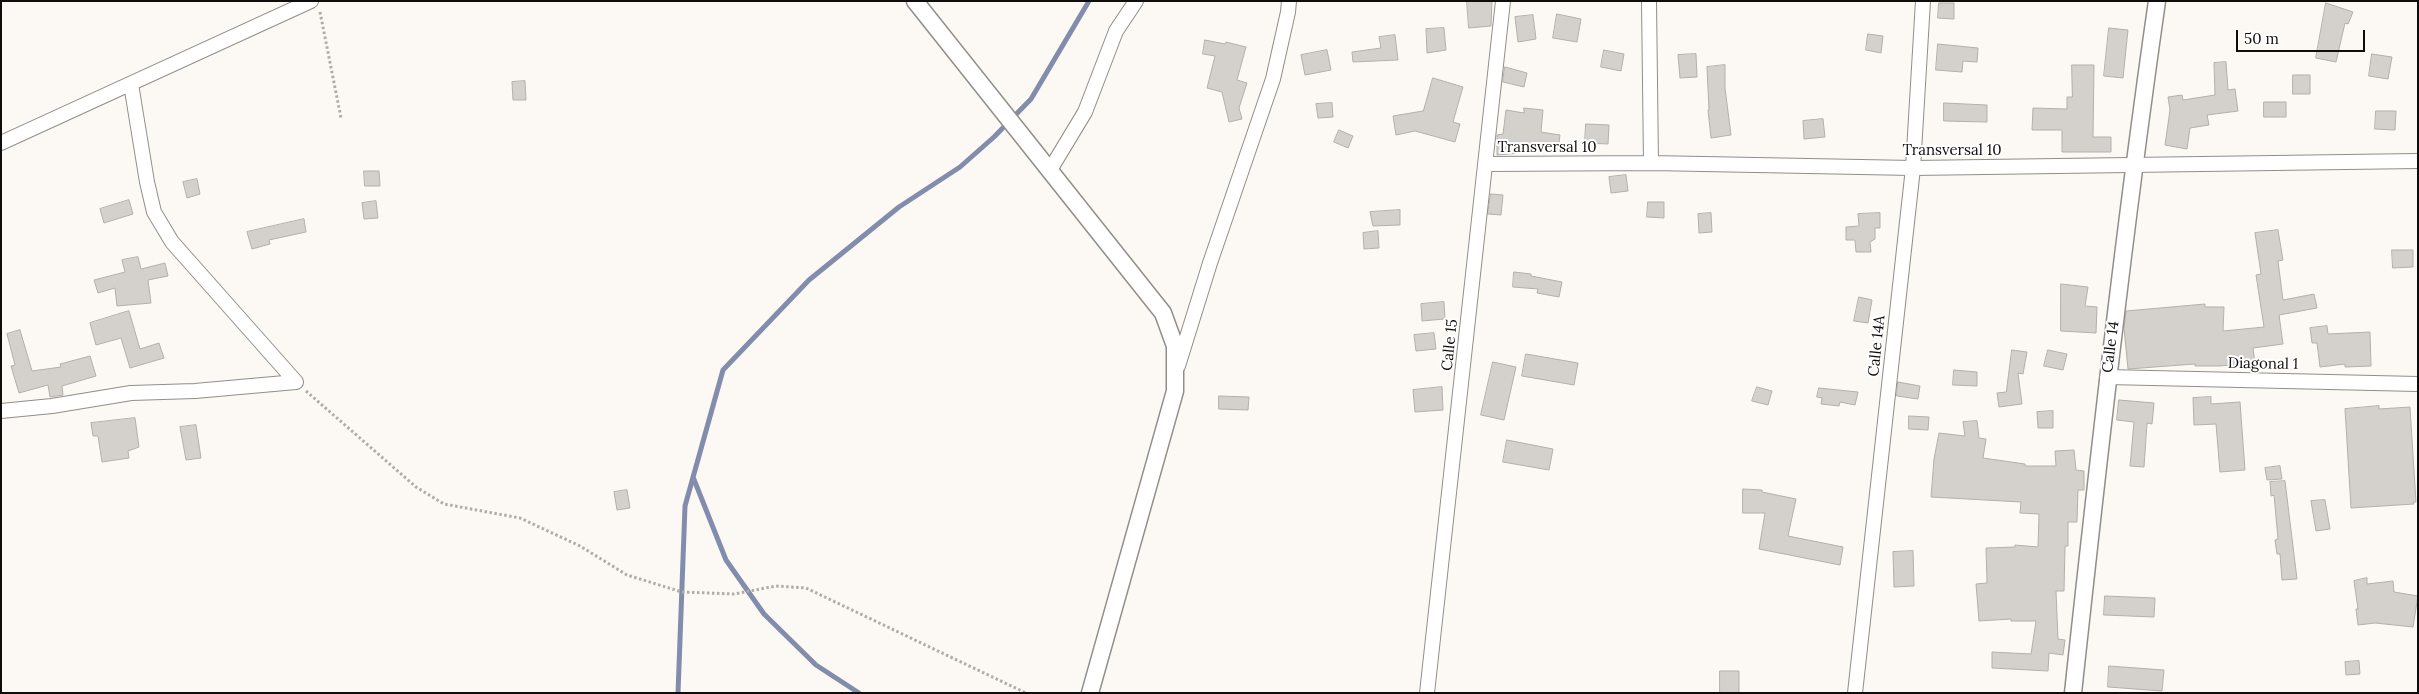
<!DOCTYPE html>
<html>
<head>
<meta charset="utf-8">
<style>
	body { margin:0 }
	#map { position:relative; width:2419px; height:694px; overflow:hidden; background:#fcf9f4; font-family:Lora,serif }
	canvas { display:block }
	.frame { position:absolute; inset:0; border:2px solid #0e0d0b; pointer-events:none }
	.scale { position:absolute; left:2236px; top:30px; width:129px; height:22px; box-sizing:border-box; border:2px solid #0e0d0b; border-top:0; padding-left:6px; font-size:15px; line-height:18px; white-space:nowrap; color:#0e0d0b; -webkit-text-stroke:4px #fff; paint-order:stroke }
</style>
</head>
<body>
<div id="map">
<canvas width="2419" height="694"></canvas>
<div class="frame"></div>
<div class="scale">50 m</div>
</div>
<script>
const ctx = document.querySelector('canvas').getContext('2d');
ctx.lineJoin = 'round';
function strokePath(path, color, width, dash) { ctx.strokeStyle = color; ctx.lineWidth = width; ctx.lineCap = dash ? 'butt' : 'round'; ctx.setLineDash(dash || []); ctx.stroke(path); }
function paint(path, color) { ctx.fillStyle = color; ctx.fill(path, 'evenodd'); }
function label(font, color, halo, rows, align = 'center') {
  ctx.font = font + ' Lora,serif'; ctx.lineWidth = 4; ctx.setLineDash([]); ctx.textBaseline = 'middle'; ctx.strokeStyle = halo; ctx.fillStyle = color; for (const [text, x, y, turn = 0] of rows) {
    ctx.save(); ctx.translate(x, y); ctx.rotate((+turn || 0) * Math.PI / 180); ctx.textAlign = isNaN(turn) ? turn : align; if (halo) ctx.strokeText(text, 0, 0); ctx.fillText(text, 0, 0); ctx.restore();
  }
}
const stream = new Path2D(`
	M693 477 726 560 764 614 816 665 859 693
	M678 693 685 506 723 370 809 280 899 207 960 167 994 137 1031 99 1089 1`);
const building = new Path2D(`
	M1467 1H1492L1491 26 1469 28Z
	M1939 3H1954V19L1938 18Z
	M2326 3 2353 12 2348 24 2345 23 2336 62 2316 58Z
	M1557 14 1581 19 1577 42 1553 38Z
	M1533 15 1536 39 1518 42 1515 17Z
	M1444 28 1446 50 1427 53 1426 29Z
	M2109 28 2128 30 2123 78 2104 76Z
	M1868 34 1883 36 1881 53 1866 50Z
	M1395 35 1398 60 1353 62 1352 52 1381 48 1379 37Z
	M1205 40 1225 44 1226 42 1246 47 1237 80 1247 83 1239 108 1242 119 1229 122 1222 92 1207 88 1215 56 1203 54Z
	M1938 44 1978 48 1977 62 1963 61 1962 72 1936 70Z
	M1327 50 1331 70 1305 75 1301 55Z
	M1604 50 1624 54 1621 71 1601 67Z
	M1696 54 1697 77 1680 78 1678 55Z
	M2372 54 2392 57 2388 79 2369 76Z
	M2226 62 2228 90 2235 89 2238 111 2207 115 2209 125 2190 128 2187 149 2165 145 2170 110 2168 97 2182 95 2183 100 2215 95 2214 63Z
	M1725 65V88L1731 135 1711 138 1708 110H1709L1707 67Z
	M2072 65H2094L2093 137H2111V152H2062V130H2032L2033 108 2067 109V97H2072Z
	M1505 67 1527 73 1524 87 1503 82Z
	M2293 75H2310V94H2293Z
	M1433 78 1463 87 1453 122 1460 124 1455 142 1415 131 1396 135 1393 116 1423 111Z
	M525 81 526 100H513L512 82Z
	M2264 102H2286V117H2264Z
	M1332 103 1333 117 1318 118 1316 104Z
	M1944 103 1987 105V122L1944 121Z
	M1524 108 1543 110 1541 132 1560 135 1558 151 1520 148 1521 153 1497 155V135L1503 134 1506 110 1524 113Z
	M2376 111H2396L2395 130 2375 129Z
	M1823 119 1825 137 1804 139 1803 121Z
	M1586 124 1609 125 1608 144 1585 143Z
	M1339 130 1353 136 1348 148 1334 142Z
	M364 171H379L380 186H365Z
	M1626 175 1628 191 1611 193 1609 177Z
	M197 179 200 194 187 198 183 182Z
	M1491 194 1503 195 1501 215 1488 214Z
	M129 200 133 214 104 223 100 209Z
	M376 201 378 218 364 219 362 203Z
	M1648 202H1664V218L1647 217Z
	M1400 210V225L1373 226 1370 212Z
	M1711 213 1712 232 1699 233 1698 214Z
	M1880 213V228H1875V239L1870 242 1871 252H1856L1855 240H1846V227L1859 226 1858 214Z
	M304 219 306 232 269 240 270 244 252 249 247 232Z
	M2278 230 2283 260 2278 261 2283 300 2314 294 2317 308 2279 315 2283 344 2253 348 2255 363 2220 366H2195V364L2128 369 2124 328 2126 311 2205 304V307H2224L2223 331 2264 327 2256 275 2261 274 2255 233Z
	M1378 231 1379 248 1364 249 1363 233Z
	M2392 250H2413V267L2393 268Z
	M138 257 141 269 165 263 168 276 148 280 151 303 117 306 115 288 98 293 94 280 125 272 122 260Z
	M1514 272 1531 274V276L1562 282 1559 297 1537 293 1538 289 1513 287Z
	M2061 284 2088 287 2085 306 2097 307 2096 333 2061 331Z
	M1859 297 1872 300 1868 323 1854 321Z
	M1444 302 1445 319 1422 321 1421 304Z
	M129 311 140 349 159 343 164 358 130 368 121 338 96 345 90 323Z
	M2327 326 2328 334 2370 332 2371 366 2345 367V364L2320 367 2317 343H2312L2310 328Z
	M20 330 32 371 61 367 60 364 90 356 96 376 62 386 63 395 50 397 48 385 19 393 11 366 15 365 7 334Z
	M1434 333 1436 349 1416 351 1414 335Z
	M2012 350 2027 352 2023 374 2018 373 2022 404 1999 407 1997 393 2006 392Z
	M2048 350 2067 354 2063 370 2044 366Z
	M1526 354 1578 363 1574 385 1522 376Z
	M1493 362 1516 367 1504 420 1481 415Z
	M1954 370 1977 372V386L1953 385Z
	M1898 382 1920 386 1918 399 1897 396Z
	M1442 387 1443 410 1415 412 1413 390Z
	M1757 387 1772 391 1768 405 1752 401Z
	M1819 388 1858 392 1855 405 1840 402 1839 406 1821 404 1822 398 1817 397Z
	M1219 396 1249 397 1248 410 1219 409Z
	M2211 397V404L2240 402 2245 470 2220 472 2216 424 2194 425 2193 398Z
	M2119 400 2154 403 2152 424 2147 423 2144 467 2130 466 2134 422 2117 420Z
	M2379 406V409L2410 407 2416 502H2413L2414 504 2351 508 2345 409Z
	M2053 411V428H2038L2037 412Z
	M1909 416 1929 417 1928 430 1909 429Z
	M135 418 139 447 128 451 129 458 102 462 98 436H93L91 423Z
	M1977 421 1979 438 1986 439 1983 458 2025 464V466H2056L2055 451 2074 450 2076 470 2084 471V490H2078L2077 522H2068V546H2065L2064 591H2056L2058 639 2065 640 2063 655 2049 653 2048 671 1992 668V652L2031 654 2036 621H2011V619L1979 621 1976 584 1987 583 1986 548 2015 547V545L2038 547 2039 514 2020 513 2021 502 1931 497 1934 459 1939 433 1965 436 1963 422Z
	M196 425 201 458 186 460 180 427Z
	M1507 440 1553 449 1549 470 1503 462Z
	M2280 466 2282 479 2267 480 2265 468Z
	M2285 481 2297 579 2282 580 2280 554H2277L2275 540 2278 539 2274 495 2271 496 2270 482Z
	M1743 489 1762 490V492L1796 499 1788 536 1843 547 1840 565 1759 549 1765 513H1743Z
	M627 490 630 508 617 510 614 492Z
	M2325 500 2330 529 2316 531 2311 501Z
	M1913 551 1914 586 1894 587 1893 552Z
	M2367 578V584L2393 581 2394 592 2418 596 2413 627 2375 623 2358 625 2356 609H2358L2354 581Z
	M2105 596 2155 598 2154 617 2104 615Z
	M2359 661 2360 674 2346 675 2345 662Z
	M2109 666 2164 670 2162 691 2108 687Z
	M1720 671H1739V693H1720Z`);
const path = new Path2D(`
	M320 12 341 118
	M306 391 416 487 444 504 520 518 580 546 627 575 682 592 734 594 776 586 806 588 1026 693`);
const minor = new Path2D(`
	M1649 1 1651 163
	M131 84 147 182 154 212 172 242 296 382
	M1 143 311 1
	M1487 164 1651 163 1913 168 2418 161
	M1050 170 1085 112 1116 31 1136 1
	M1178 366 1210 263 1273 79 1288 12 1289 1
	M2107 377 2418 384
	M1 411 52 406 131 393 195 391 296 382
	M1427 693 1503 1
	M1855 693 1913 168 1923 1`);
const tertiary = new Path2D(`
	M915 1 1163 313 1175 346V391L1090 693
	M2073 693C2098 462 2124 231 2157 1`);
const streetNames = [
	["Transversal 10",1547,148],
	["Transversal 10",1952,151],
	["Calle 15",1450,345,-84],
	["Calle 14A",1877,346,-84],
	["Calle 14",2111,347,-83],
	["Diagonal 1",2263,364,1]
];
strokePath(stream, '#828cad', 5);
paint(building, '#d4d1cd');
strokePath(building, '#b3b0ac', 1);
strokePath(minor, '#918e8a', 16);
strokePath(tertiary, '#918e8a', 19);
strokePath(path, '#afada9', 3, [2.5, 2.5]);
strokePath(minor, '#fff', 14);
strokePath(tertiary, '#fff', 16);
label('15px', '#0e0d0b', '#fff', streetNames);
</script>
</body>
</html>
